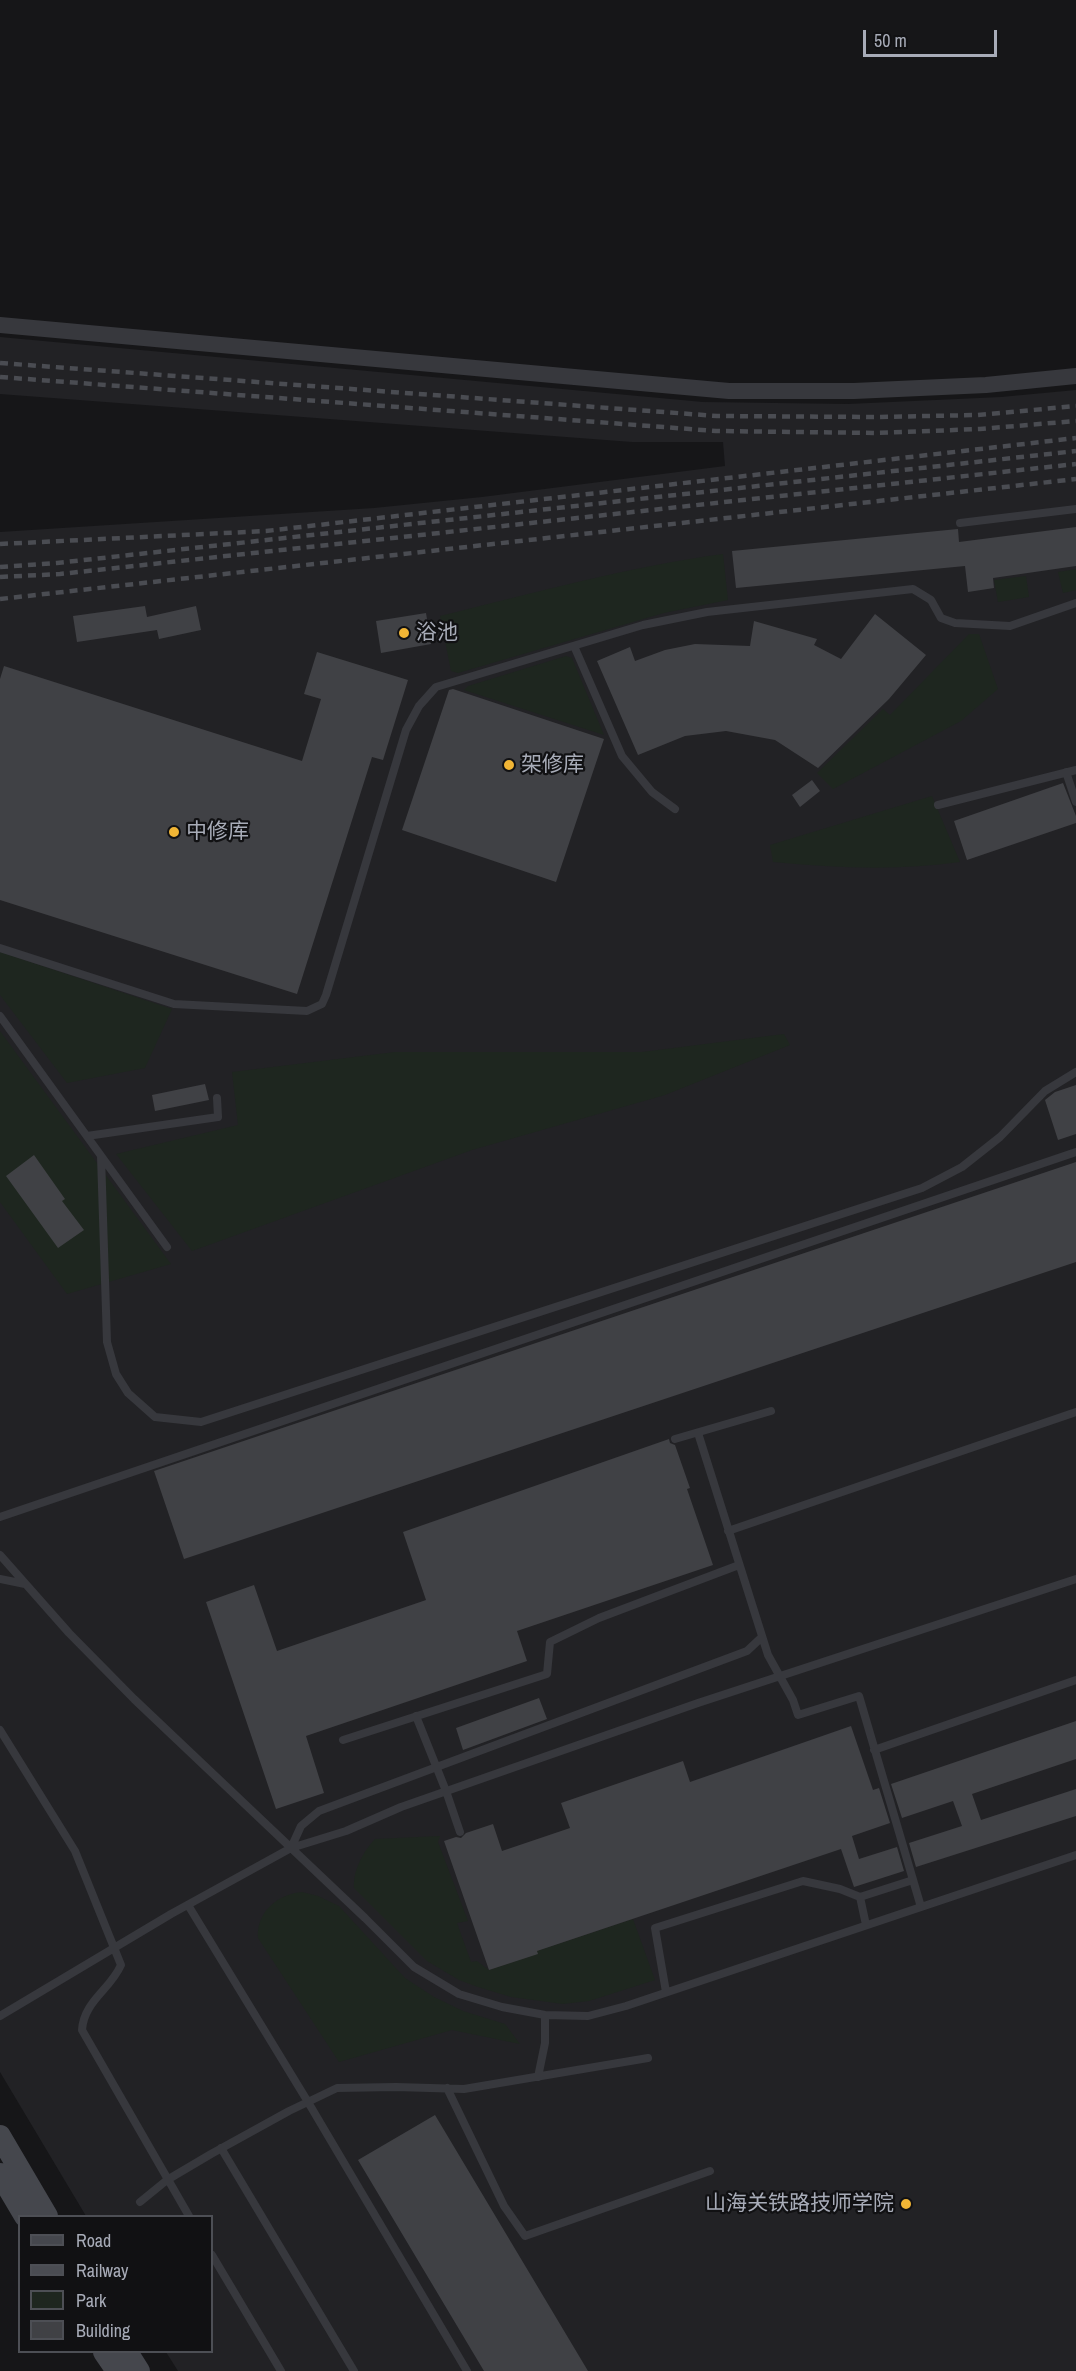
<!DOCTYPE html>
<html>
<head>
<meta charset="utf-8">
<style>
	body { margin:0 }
	#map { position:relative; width:1076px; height:2371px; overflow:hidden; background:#161618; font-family:"Archivo Narrow",sans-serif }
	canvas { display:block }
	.legend { position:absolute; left:18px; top:2215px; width:195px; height:138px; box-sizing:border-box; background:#111113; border:2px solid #4d4f55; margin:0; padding:8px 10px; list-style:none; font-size:18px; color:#a8acb8 }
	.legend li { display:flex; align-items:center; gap:12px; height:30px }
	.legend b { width:30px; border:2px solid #4d4f55 }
	.scale { position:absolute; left:863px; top:30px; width:134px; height:27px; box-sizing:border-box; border:3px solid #a8acb8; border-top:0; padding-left:8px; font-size:18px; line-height:21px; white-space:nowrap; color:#a8acb8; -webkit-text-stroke:4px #111113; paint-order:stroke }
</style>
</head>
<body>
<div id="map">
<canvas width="1076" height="2371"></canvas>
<ul class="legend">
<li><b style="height:8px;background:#45474d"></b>Road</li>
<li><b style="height:8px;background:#4a4c52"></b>Railway</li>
<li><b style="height:16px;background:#1e261f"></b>Park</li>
<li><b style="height:16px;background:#404145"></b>Building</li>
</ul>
<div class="scale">50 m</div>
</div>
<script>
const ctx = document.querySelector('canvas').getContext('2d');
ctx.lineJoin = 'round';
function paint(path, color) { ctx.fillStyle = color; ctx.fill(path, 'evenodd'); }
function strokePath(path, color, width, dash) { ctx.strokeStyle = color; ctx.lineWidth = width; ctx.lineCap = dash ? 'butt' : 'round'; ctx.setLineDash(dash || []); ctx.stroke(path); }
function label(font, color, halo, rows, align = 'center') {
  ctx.font = font + ' "Archivo Narrow","Noto Sans SC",sans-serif'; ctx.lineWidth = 4.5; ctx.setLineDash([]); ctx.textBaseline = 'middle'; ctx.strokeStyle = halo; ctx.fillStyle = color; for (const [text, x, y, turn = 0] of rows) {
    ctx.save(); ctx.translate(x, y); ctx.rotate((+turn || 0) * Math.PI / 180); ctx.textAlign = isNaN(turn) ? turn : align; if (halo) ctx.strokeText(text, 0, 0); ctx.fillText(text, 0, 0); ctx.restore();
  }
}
const built = new Path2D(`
	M0 337 703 402 848 404 1001 397 1076 390V2371H178L166 2352H212V2216H86L0 2072V532L374 508 482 497 725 466 723 442H632L0 394Z`);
const green = new Path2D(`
	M723 554 728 600 664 613 458 673 451 671 440 616C534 593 627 567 723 554Z
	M1076 569V590L1063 593 1058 572Z
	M1026 576 1029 597 998 602 994 580Z
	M969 634H979L998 689 961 721 833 789 817 773 883 709 890 715Z
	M566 656 572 658 604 735 464 690 468 686Z
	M932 796 960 862C897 871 836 868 773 862L770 845Z
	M0 952 172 1009 145 1068 67 1083 0 995Z
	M0 1031 171 1264 67 1294 0 1202Z
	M784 1034 790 1045 665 1095 472 1150 192 1251 116 1154 238 1125 232 1072 395 1052H642Z
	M440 1836 438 1842 468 1921 457 1923 471 1962 477 1961 489 1970 537 1954V1951L633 1919 655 1980 589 2001 563 2004 511 1997 478 1987 459 1980 427 1961 354 1888C353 1870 363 1852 375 1839Z
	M302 1892 318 1896 339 1906 405 1978 434 1997 463 2011 505 2024 520 2044 452 2030 339 2062 258 1938C256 1912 278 1894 302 1892Z`);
const building = new Path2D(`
	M1076 527V566L993 578 994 588 968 592 965 566 736 588 732 551 958 529 959 542Z
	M145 606 147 617 196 606 201 630 159 639 157 630 77 642 73 616Z
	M426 613 431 644 381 653 376 621Z
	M875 614 926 655 889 699 818 768 775 740 726 731 685 736 638 755 597 661 630 647 635 661 665 650 695 644 750 646 754 621 817 639 814 645 841 659Z
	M317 652 408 680 383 760 372 757 297 994 0 900V679L4 666 302 761 321 699 304 694Z
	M453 689 604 739 556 882 402 830 449 690Z
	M812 780 820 791 800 807 792 795Z
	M1063 783 1076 816V823L967 860 954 821Z
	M205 1084 209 1100 155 1111 152 1095Z
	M1076 1085V1134L1058 1140 1045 1100 1055 1092Z
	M34 1155 65 1199 62 1201 84 1230 58 1248 6 1176Z
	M1076 1162V1262L184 1559 154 1471Z
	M669 1439 670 1443 675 1445 690 1488 687 1489 713 1565 517 1631 527 1661 306 1736 324 1793 276 1809 206 1602 254 1585 277 1651 426 1600 403 1532Z
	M539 1698 547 1719 463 1750 456 1728Z
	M1076 1721V1759L972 1794 981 1820 1076 1789V1816L916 1867 909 1843 962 1826 953 1801 902 1818 891 1784Z
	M851 1726 873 1790 879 1788 890 1823 852 1836 859 1859 897 1847 904 1871 854 1887 841 1849 537 1951 538 1954 489 1970 444 1841 456 1837 461 1838 466 1833 493 1824 502 1851 570 1828 561 1803 683 1761 690 1782Z
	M435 2115 588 2371H484L358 2160Z`);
const lane = new Path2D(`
	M960 523 1076 509
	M574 646 622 756 652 792 675 809
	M1066 772 1076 802
	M938 805 1076 770
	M0 948 174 1004 307 1011 322 1004 326 995 406 730 419 706 436 687 643 625 707 612 913 589 931 600 941 618 955 623 1010 626 1076 603
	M0 1016 167 1247
	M87 1136 218 1117 217 1098
	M101 1156 107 1342 116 1374 128 1393 155 1417 201 1422 922 1188 962 1167 1000 1137 1045 1091 1076 1072
	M698 1433 768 1655 793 1700 798 1715 859 1696 921 1907
	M675 1439 771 1411
	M0 1517 1076 1152
	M728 1531 1076 1412
	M0 1555 69 1633 134 1699 365 1918 414 1967 459 1994 502 2007 545 2015 588 2016 626 2006 1076 1855
	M0 1579 25 1584
	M416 1716 446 1791 460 1832
	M0 1730 75 1851 121 1965C110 1990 84 2001 82 2030L189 2216
	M343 1740 547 1674 550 1642 599 1618 739 1565
	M874 1750 1076 1680
	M291 1848 301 1826 319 1811 747 1651 762 1637
	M860 1897 866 1925
	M188 1905 308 2102 467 2371
	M666 1992 655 1928 803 1881 840 1889 860 1897 913 1880
	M0 2016 171 1914 291 1848 346 1831 401 1807 698 1703 1076 1579
	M538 2077 545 2043V2015
	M447 2088 504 2206 525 2236 710 2171
	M221 2148 354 2371
	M140 2202 167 2180 211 2154 289 2111 337 2088 396 2087 464 2089 648 2058
	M212 2255 281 2371`);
const street = new Path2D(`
	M0 325 729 391H854L986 385 1076 376`);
const secondary = new Path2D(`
	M0 2136 47 2216
	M0 2174 25 2216
	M104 2352 117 2371
	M127 2352 139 2371`);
const rail = new Path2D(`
	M0 363 717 416 877 417 978 415 1076 406
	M0 377 716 431 876 433 980 429 1076 421
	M0 544 266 531 1076 438
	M0 567 57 563 1076 451
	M0 577 60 574 1076 464
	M0 599 1076 479`);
const markers = [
	[404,633,6,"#f1b535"],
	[509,765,6,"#f1b535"],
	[174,832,6,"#f1b535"],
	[906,2204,6,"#f1b535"]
];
const poiNames = [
	["浴池",416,633],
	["架修库",521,765],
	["中修库",186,832],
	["山海关铁路技师学院",894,2204,"right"]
];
paint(built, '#222225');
paint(green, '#1e261f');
paint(building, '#404145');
strokePath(lane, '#37383d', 8);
strokePath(street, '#37383d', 16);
strokePath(secondary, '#45474d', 22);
strokePath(rail, '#4a4c52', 4.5, [8, 6]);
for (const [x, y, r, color] of markers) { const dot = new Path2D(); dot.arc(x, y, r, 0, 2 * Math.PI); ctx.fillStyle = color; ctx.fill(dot); strokePath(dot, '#111113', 2); }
label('21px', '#a8acb8', '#111113', poiNames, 'left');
</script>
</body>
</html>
